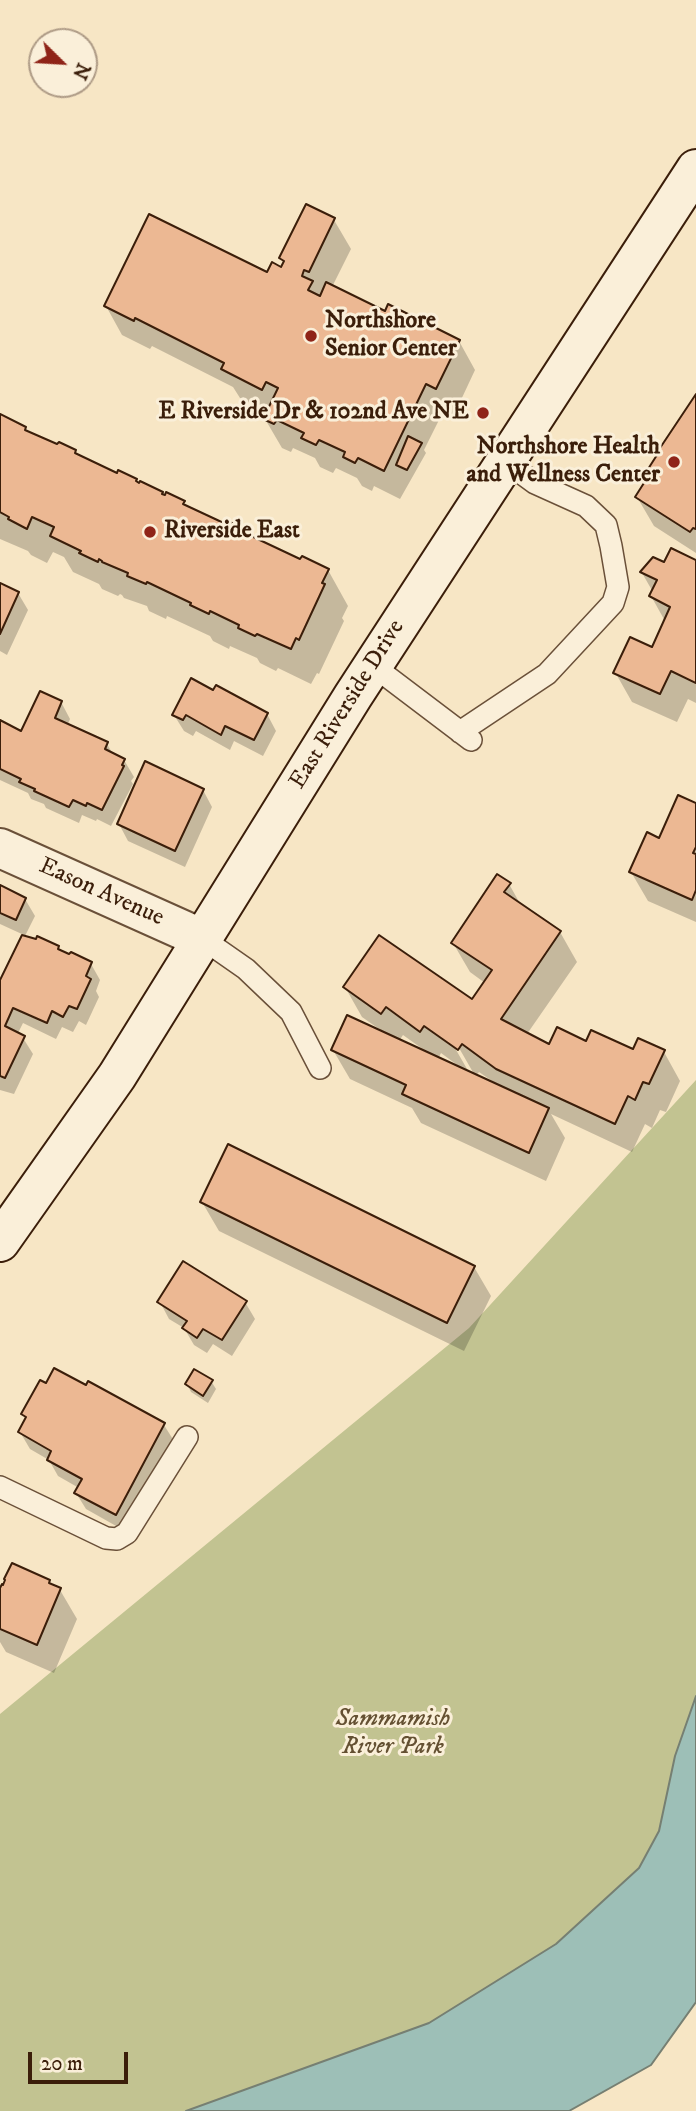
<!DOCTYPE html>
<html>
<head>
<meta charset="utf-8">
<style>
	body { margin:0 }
	#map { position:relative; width:696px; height:2111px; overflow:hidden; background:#f7e6c5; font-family:"IM FELL DW Pica",serif }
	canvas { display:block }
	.north { position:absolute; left:28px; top:28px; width:70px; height:70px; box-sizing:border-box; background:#faefd9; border:2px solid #ae9b86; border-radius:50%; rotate:114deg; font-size:19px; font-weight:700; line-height:28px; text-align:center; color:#3b1e0a }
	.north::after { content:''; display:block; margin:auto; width:24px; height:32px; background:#8f2418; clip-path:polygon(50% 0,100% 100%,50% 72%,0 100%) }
	.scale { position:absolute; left:28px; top:2052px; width:100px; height:32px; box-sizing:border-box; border:4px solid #3b1e0a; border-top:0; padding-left:9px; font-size:21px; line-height:24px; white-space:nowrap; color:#3b1e0a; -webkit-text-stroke:5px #faefd9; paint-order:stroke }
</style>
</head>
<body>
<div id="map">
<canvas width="696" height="2111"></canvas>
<div class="north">N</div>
<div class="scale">20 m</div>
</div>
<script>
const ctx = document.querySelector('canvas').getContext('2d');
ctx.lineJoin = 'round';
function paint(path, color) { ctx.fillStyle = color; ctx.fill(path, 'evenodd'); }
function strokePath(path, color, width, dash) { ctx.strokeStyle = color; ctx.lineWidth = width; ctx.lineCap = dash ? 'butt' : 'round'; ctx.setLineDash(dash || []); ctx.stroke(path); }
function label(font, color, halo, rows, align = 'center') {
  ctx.font = font + ' "IM FELL DW Pica",serif'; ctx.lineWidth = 6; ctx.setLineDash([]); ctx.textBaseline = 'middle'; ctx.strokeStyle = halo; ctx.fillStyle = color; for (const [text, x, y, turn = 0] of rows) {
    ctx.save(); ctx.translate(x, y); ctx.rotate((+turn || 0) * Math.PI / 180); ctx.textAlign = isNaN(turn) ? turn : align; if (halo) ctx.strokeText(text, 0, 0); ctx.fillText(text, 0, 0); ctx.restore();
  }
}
const green = new Path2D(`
	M696 1080V1696L675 1756 659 1831 639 1868 556 1944 429 2023 186 2111H0V1714L469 1328Z`);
const water = new Path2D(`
	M696 1696V2002L651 2065 569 2111H186L429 2023 556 1944 639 1868 659 1831 675 1756Z`);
const shadow = new Path2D(`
	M334 220 351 249 332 287 386 313 459 341 475 370 453 417 443 412 424 450 426 453 400 499 374 486 372 491 362 486 357 478 336 468 333 473 320 467 315 458 293 448 291 452 282 448 265 419 268 412 240 398 233 387 152 346 150 349 122 335 106 306 267 274 282 269 284 264 281 258Z
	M696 396V553L654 526 637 497Z
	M0 416 25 429 26 432 75 451 78 456 118 475 136 480 139 486 183 502 186 507 229 527 247 532 249 537 301 561 328 570 348 606 342 618 344 621 319 674 317 673 311 684 278 668 276 671 260 663 257 658 230 646 229 649 213 641 210 636 167 616 166 619 149 611 147 606 124 598 122 595 120 594 118 596 102 589 99 584 73 572 64 557 53 552 47 563 31 555 28 551 0 539Z
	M696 562V703L688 699 677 722 632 702 615 672 653 649 665 621 651 596 653 592 642 573 665 565Z
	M0 585 18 593 28 610 7 655 0 651Z
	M61 702 70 719 67 726 107 744 114 756 124 760 134 777 131 781 133 784 111 826 97 819 96 821 82 815 79 823 46 808 44 804 31 799 28 793 0 780V723L22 734Z
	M267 714 276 731 263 756 234 741 230 750 196 731 193 736 184 731 174 715Z
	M203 790 212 807 185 867 128 841 119 824Z
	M696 805V922L648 901 631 872 660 840Z
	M509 884 522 907 560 932 577 962 527 1034 550 1047 587 1043 634 1051 664 1052 680 1081 666 1112 660 1110 652 1128 645 1124 632 1152 551 1114 565 1138 546 1181 421 1123 412 1108 350 1079 333 1050 382 1031 362 1017 345 987 473 1001 485 983 470 972 453 943ZM403 1035 424 1050 423 1052 399 1041ZM455 1041 474 1074H470L452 1043ZM441 1053 460 1067 459 1068 438 1059ZM479 1072 492 1081 491 1083 476 1076Z
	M0 887 25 899 35 916 24 938 58 948 61 952 91 964 100 980 96 991 99 997 86 1025 79 1021 73 1032 62 1027 56 1039 23 1023 17 1035 23 1038 33 1054 14 1094 0 1090V982L2 983 24 935 0 924Z
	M202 1202 474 1267 491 1296 464 1351 219 1231Z
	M160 1302H245L255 1319 232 1356 213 1344 207 1353 194 1345 184 1328 169 1319Z
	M211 1381 216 1389 208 1403 191 1392 187 1384Z
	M23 1414 164 1425 174 1441 125 1531 86 1509 76 1493 79 1488 58 1476 49 1460 30 1449 20 1432 26 1420Z
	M49 1581 52 1586 60 1590 77 1619 54 1673 6 1652 0 1642V1597Z`);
const building = new Path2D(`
	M306 204 335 218 309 272 304 270 302 276 313 281 308 290 320 296 326 282 385 311 388 304 460 340 436 389 426 384 384 471 358 458 355 463 343 457 345 452 319 440 316 445 301 438 304 433 277 420 274 424 263 419 278 388 266 382 262 390 221 369 224 363 135 318 134 321 104 306 149 214 267 272 272 262 281 267 284 261 279 258Z
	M696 394V529L693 528 690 532 635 497 651 472 648 469 657 455 656 454Z
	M0 414 26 427 25 430 57 444 59 442 76 450 75 453 117 473 118 470 137 479 136 481 139 483 140 481 163 492 162 494 165 495 166 492 185 501 183 504 228 525 230 522 248 531 247 534 300 559 302 556 329 569 322 583 325 584 299 640 296 638 291 649 257 634 255 636 238 628 239 625 210 611 209 614 190 605 191 603 147 582 146 584 127 576 128 573 102 562V561L99 559 98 562 79 553 81 551 50 536 54 527 32 517 27 529 8 519 9 517 0 512Z
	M408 436 422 443 407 470 396 465Z
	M671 548 696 560V683L671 671 660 694 613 673 630 637 652 647 670 607 649 596 657 580 640 572 653 557 664 562Z
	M0 583 19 592 0 634Z
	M191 678 213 690 216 685 268 713 254 740 225 726 221 735 186 715 183 720 172 715Z
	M40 691 62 701 55 718 108 742 105 749 125 759 122 765 124 766 102 810 87 803 86 806 73 800 69 807 34 791 35 789 19 782 21 779 0 769V720L21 731Z
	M145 761 204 789 175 851 117 824Z
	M678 795 696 803V847L693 853 696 854V890L692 900 629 872 647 832 659 838Z
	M497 874 511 883 504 892 561 931 501 1019 549 1044 557 1027 586 1041 591 1030 633 1049 638 1038 665 1050 649 1084 643 1082 635 1100 628 1096 615 1124 496 1069 462 1044 458 1050 424 1026 420 1032 386 1007 381 1014 343 987 379 935 472 999 492 970 451 943Z
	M0 885 26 898 16 920 0 913Z
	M22 935 36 939 37 936 59 946 58 949 69 954 71 952 92 962 86 976 91 979 77 1009 69 1006 63 1017 52 1011 47 1023 13 1008 5 1026 25 1036 5 1078 0 1076V980Z
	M347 1015 549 1108 529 1153 402 1094 406 1085 331 1050Z
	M228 1144 475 1266 447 1323 200 1202Z
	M183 1261 247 1301 222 1340 203 1329 197 1338 182 1328 187 1321 157 1302Z
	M54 1368 86 1385 88 1381 165 1423 116 1515 74 1493 82 1479 47 1460 51 1451 18 1432 26 1417 21 1414 40 1380 46 1383Z
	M194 1369 213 1380 203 1396 185 1384Z
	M12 1563 50 1580 49 1583 61 1588 37 1645 0 1629V1588L2 1584 3 1585 5 1580 4 1579Z`);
const lane = new Path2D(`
	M372 665 471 740
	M460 732 547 674 613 603 618 587 611 546 606 525 586 506 535 483 505 461
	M203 939 246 969 291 1012 320 1068
	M0 1487 106 1538 117 1539 127 1533 187 1437`);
const street = new Path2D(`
	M0 848 203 939`);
const secondary = new Path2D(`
	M0 1242 117 1076 353 696 696 169`);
const markers = [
	[311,336,7,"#8f2418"],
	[483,413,7,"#8f2418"],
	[674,462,7,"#8f2418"],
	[150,532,7,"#8f2418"]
];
const poiNames = [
	["Northshore",325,322],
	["Senior Center",325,350],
	["E Riverside Dr & 102nd Ave NE",469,413,"right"],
	["Northshore Health",660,448,"right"],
	["and Wellness Center",660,476,"right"],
	["Riverside East",164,532]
];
const streetNames = [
	["East Riverside Drive",348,705,-58],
	["Eason Avenue",101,893,24]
];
const parkNames = [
	["Sammamish",393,1720],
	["River Park",393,1748]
];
paint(green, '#c2c391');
paint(water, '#9dbfb7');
strokePath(water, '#767f72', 2);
paint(shadow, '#0003');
paint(building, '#ecb893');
strokePath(building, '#3b1e0a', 2);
strokePath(lane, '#6a5039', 24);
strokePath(street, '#6a5039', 42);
strokePath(secondary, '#3b1e0a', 42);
strokePath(lane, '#faefd9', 21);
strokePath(street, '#faefd9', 38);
strokePath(secondary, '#faefd9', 38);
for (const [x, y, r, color] of markers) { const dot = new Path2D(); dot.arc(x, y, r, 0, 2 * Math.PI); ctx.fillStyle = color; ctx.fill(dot); strokePath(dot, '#faefd9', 2.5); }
label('bold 24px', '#3b1e0a', '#faefd9', poiNames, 'left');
label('24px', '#3b1e0a', '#faefd9', streetNames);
label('italic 24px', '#645032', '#faefd9', parkNames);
</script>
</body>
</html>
